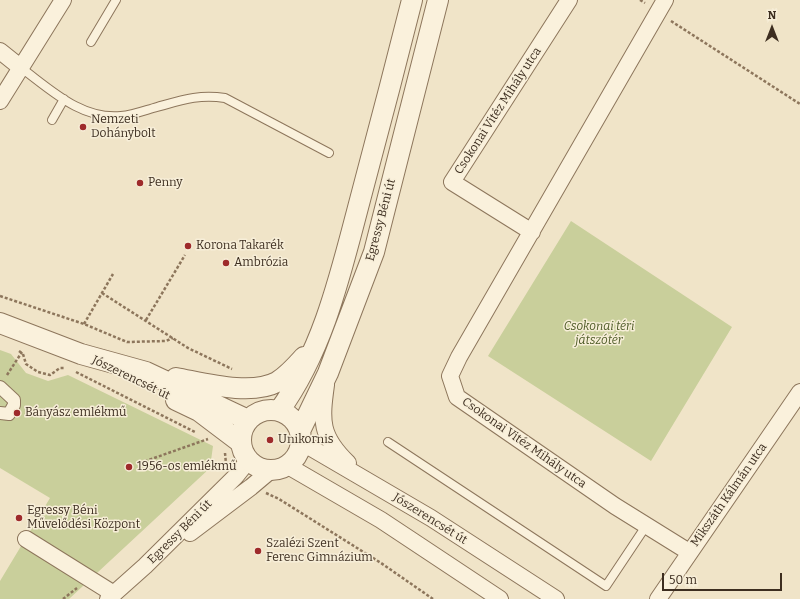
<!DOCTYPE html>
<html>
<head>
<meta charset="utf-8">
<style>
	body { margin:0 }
	#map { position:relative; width:800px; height:599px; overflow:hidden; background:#f0e4c8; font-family:Bitter,serif }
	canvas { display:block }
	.north { position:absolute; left:752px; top:8px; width:40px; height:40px; -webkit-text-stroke:3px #f7eed8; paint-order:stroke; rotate:0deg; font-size:11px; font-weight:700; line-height:16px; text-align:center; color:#3d2e20 }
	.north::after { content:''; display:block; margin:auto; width:14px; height:18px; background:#3d2e20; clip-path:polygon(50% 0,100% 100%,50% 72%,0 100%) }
	.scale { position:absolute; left:662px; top:573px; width:120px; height:18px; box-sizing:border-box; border:2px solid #3d2e20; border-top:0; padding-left:5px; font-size:12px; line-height:14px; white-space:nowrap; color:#3d2e20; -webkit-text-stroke:3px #f7eed8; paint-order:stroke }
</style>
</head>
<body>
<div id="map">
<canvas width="800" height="599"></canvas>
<div class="north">N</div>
<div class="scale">50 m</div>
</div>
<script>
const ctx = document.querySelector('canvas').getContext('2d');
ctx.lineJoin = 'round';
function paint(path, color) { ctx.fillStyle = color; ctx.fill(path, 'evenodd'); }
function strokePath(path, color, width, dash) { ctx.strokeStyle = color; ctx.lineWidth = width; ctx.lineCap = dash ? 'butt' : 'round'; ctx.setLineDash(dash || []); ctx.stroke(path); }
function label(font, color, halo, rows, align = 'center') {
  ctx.font = font + ' Bitter,serif'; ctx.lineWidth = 3; ctx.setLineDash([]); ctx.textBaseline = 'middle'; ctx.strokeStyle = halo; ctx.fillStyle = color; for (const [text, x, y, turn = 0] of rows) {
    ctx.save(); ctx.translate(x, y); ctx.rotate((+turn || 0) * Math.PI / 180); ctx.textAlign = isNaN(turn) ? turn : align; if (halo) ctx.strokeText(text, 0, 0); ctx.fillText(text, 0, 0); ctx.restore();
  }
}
const green = new Path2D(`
	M571 221 732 327 651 461 488 356Z
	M0 350 11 354 26 373 48 381 68 375 213 446 210 468 69 599H0V581L50 498 0 468Z`);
const path = new Path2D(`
	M640 0 645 3
	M671 21 800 104
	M102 293 188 348 232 369
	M0 296 84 324 127 342 166 341 173 338
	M146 320 185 255
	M84 324 113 274
	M19 351 23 354 26 364 38 372 50 375 60 368H64
	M76 372 195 432
	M7 375 22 352
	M225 453 226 464
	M140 463 208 439
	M266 493 279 499 381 563 433 599
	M63 599 77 588`);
const service = new Path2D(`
	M91 42 116 0
	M20 67C50 89 81 120 121 116 133 115 146 110 157 107 182 100 199 94 225 98L329 153
	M52 120 64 99
	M388 442 606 586 646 526`);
const pedestrian = new Path2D(`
	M0 387 14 400V405L9 414 0 413`);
const minor = new Path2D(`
	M665 0 459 357 450 376 457 397 615 506 689 552
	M0 51 20 67
	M0 101 63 0
	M532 232 452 182 569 0
	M326 385C321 421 320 436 348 463
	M301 442 431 518 556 599
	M288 466 381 520 500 599
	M190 533 251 487 270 471
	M26 539 114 594
	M108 599 145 566 236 476 248 461
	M658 599 800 392`);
const tertiary = new Path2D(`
	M0 323 81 354 146 372 248 420
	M176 378C204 383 251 396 277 382 287 376 296 366 304 357
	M176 400 199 411 240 442
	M241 440a30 30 0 1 1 60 0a30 30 0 1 1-60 0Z
	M279 411C324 349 341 272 360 200 378 133 395 67 412 0
	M300 431 328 373 374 252 438 0`);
const markers = [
	[83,127,4,"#9e2a2b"],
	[140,183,4,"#9e2a2b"],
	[188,246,4,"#9e2a2b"],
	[226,263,4,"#9e2a2b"],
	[17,413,4,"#9e2a2b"],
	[270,440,4,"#9e2a2b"],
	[129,467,4,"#9e2a2b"],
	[19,518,4,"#9e2a2b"],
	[258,551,4,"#9e2a2b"]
];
const streetNames = [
	["Csokonai Vitéz Mihály utca",498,111,-57],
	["Egressy Béni út",381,220,-75],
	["Jószerencsét út",131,378,26],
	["Csokonai Vitéz Mihály utca",524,443,35],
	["Mikszáth Kálmán utca",729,495,-55],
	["Jószerencsét út",430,519,32],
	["Egressy Béni út",180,532,-45]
];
const poiNames = [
	["Nemzeti",91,120],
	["Dohánybolt",91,134],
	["Penny",148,183],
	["Korona Takarék",196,246],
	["Ambrózia",234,263],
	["Bányász emlékmű",25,413],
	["Unikornis",278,440],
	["1956-os emlékmű",137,467],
	["Egressy Béni",27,511],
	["Művelődési Központ",27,525],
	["Szalézi Szent",266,544],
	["Ferenc Gimnázium",266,558]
];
const parkNames = [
	["Csokonai téri",599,327],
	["játszótér",599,341]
];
paint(green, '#c9cf9b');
strokePath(service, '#8d765c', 10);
strokePath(pedestrian, '#8d765c', 14);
strokePath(minor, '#8d765c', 18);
strokePath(tertiary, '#8d765c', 22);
strokePath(path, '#8d765c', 2.5, [3, 2]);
strokePath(service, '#faf1dc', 8);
strokePath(pedestrian, '#faf1dc', 12);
strokePath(minor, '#faf1dc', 16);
strokePath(tertiary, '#faf1dc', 20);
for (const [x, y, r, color] of markers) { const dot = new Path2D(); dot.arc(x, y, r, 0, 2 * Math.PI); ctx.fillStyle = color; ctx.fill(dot); strokePath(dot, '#f7eed8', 1.5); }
label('12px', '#3d2e20', '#f7eed8', streetNames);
label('12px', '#3d2e20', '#f7eed8', poiNames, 'left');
label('italic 12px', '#4d5a26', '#f7eed8', parkNames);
</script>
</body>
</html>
